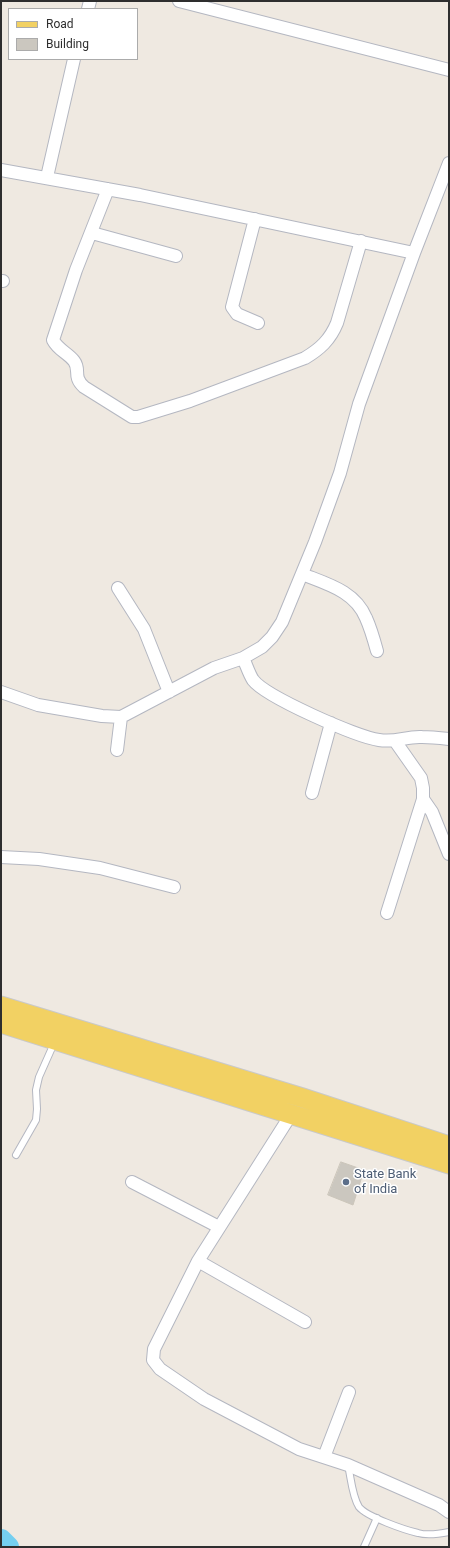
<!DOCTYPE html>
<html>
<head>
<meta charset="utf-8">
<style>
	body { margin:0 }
	#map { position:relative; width:450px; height:1548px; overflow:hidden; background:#efe9e1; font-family:Roboto,sans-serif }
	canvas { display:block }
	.frame { position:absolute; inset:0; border:2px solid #2e2e2e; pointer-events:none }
	.legend { position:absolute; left:8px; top:8px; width:130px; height:52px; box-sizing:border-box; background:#fff; border:1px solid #ababab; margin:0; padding:5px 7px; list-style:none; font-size:12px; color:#2e2e2e }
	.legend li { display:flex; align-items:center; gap:8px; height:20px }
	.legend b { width:20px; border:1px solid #ababab }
</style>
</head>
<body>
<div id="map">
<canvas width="450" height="1548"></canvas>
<div class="frame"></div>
<ul class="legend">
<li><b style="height:5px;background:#f2d163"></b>Road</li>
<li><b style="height:11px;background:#cbc7bf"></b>Building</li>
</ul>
</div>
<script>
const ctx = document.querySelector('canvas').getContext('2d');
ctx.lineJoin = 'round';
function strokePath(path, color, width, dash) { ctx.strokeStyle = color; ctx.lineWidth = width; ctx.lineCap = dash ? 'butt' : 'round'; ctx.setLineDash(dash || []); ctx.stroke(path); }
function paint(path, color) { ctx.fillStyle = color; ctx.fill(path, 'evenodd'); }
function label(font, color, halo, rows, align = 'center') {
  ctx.font = font + ' Roboto,sans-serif'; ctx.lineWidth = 3; ctx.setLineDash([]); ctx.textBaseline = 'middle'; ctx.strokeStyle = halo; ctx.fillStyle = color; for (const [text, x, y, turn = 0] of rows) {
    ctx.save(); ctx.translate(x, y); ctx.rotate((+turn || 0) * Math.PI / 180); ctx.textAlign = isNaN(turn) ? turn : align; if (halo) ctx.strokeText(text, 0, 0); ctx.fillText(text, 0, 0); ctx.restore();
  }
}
const river = new Path2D(`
	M1 1540 8 1547`);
const building = new Path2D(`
	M341 1162 364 1170 353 1205 328 1195Z`);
const service = new Path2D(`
	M16 1155 36 1120 37 1109 36 1090 39 1077 55 1041
	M348 1465C351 1478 352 1496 359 1507 367 1517 405 1530 418 1533 428 1536 439 1534 449 1532
	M364 1547 377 1518`);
const minor = new Path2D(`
	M179 1 449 70
	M88 9 90 1
	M1 170 140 195 414 253
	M47 177 74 59
	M108 189 76 270 53 340C58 350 68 353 74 361 81 370 72 376 84 387L132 417H138L190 401 305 358C320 349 330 340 337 323L361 241
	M255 219 232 307 237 314 258 323
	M92 233 176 256
	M1 281H3
	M302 574C327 584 355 591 366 618 371 629 374 640 377 651
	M118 588 144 629 169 692
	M243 658C246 664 249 674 253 680 266 697 357 737 379 740 396 743 406 736 422 737 431 737 440 738 449 739
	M1 692 38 705 102 716 121 717 214 668 243 658 262 647 272 637 282 622 315 542 340 473 359 404 414 253 449 163
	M117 750 121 717
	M312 793 331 723
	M423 799 432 812 449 854
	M1 857 39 859 100 868 174 887
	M387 913 423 799V788L421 778 395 741
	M292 1113 198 1261 154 1349 153 1360 160 1369 204 1399 299 1449 348 1465 439 1505 449 1512
	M132 1182 219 1227
	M198 1261 305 1322
	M324 1457 349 1392`);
const primary = new Path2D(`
	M1 1006 303 1098 449 1146
	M1 1023 449 1164`);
const markers = [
	[346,1182,4,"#5c6f8a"]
];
const serviceNames = [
	["State Bank",354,1175],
	["of India",354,1190]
];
strokePath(river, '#75cff0', 22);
paint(building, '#cbc7bf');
strokePath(building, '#cbc5ba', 1);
strokePath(service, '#b4b7c1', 8);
strokePath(minor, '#b4b7c1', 14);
strokePath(primary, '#c9c9c9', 21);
strokePath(service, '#fff', 6);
strokePath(minor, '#fff', 12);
strokePath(primary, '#f2d163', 19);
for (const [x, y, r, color] of markers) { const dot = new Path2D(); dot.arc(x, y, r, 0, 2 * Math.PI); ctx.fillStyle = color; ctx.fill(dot); strokePath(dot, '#fff', 1.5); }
label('13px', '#4e5e75', '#fff', serviceNames, 'left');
</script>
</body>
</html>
